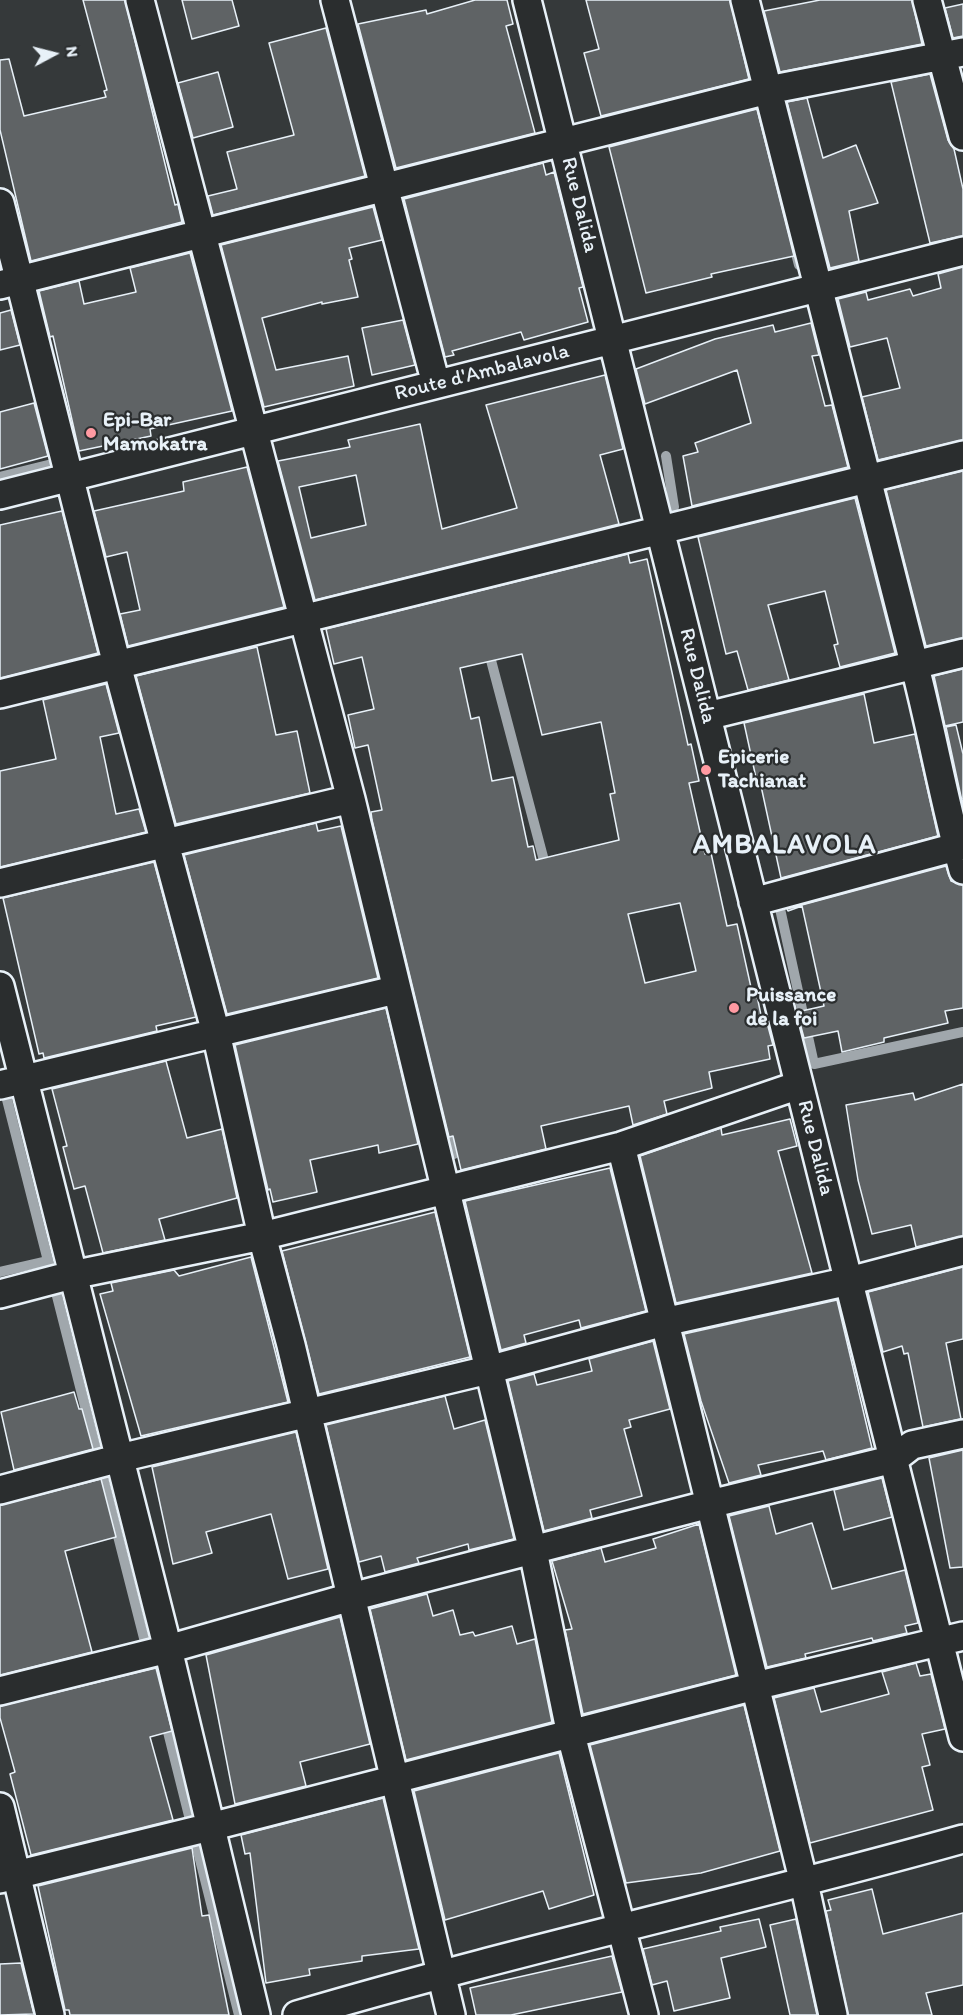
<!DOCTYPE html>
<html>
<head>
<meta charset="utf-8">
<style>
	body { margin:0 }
	#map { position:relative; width:963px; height:2015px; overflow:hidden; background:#35393a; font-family:Itim,sans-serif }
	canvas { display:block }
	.north { position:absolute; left:24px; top:24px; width:60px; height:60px; -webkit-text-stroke:4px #2a2d2e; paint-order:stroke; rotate:83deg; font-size:16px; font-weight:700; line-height:24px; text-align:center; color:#e8f1f8 }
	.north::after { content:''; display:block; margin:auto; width:21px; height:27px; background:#e8f1f8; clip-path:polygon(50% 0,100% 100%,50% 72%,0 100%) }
</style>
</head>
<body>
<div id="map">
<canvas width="963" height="2015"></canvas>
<div class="north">N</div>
</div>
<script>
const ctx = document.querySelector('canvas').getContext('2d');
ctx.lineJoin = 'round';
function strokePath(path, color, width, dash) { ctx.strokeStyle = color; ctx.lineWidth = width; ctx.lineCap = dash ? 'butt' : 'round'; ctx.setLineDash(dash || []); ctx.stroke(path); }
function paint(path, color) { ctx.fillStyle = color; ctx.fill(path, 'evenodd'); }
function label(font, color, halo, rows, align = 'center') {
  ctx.font = font + ' Itim,sans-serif'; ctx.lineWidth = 4.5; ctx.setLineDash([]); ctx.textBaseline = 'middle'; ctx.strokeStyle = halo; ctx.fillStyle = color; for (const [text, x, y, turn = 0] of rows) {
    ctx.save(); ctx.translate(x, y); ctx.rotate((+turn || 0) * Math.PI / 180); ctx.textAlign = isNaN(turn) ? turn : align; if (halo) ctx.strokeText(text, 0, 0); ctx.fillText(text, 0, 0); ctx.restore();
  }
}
const stream = new Path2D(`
	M758 108 799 265
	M666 456 674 507
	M0 477 60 462
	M488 649 547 872
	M777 895 814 1064
	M415 1007 454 1154
	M811 1061 814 1064 963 1032
	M3 1084 145 1642
	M0 1272 47 1261
	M165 1720 239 2015`);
const building = new Path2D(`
	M83 0H125L175 205 178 204 182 222 31 261 0 130V60L9 59 24 116 106 97 104 91 107 90Z
	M182 0H232L239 26 192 39Z
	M475 0H507L513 24 506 26 535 133 396 168 358 24 426 10 427 14Z
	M586 0H730L749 79 601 116 584 53 599 49Z
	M820 0H912L922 44 780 72 764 11Z
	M963 4V36L953 38 945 8Z
	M326 28 365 176 213 215 208 196 237 189 227 152 294 135 269 43Z
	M218 72 233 127 193 138 178 83Z
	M930 74 948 140 954 149 963 189V236L930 243 891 82Z
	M807 98 823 158 856 145 878 203 849 211 859 261 830 268 787 102Z
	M757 109 794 256 711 274 712 277 646 293 609 147Z
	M543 163 546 175 554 172 583 287 579 288 588 322 524 340 521 332 452 351 454 355 445 357 404 199Z
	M373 207 382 240 349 248 352 259 349 260 358 297 322 304V302L262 318 276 370 348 356 354 386 264 407 221 245Z
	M190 253 232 411 150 429 151 436 79 451 53 336 50 337 39 291 79 281 84 304 136 292 130 268Z
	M963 267V440L878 460 862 397 900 388 887 338 850 347 838 299 866 292 868 300 910 289 913 296 941 288 938 274Z
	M11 310 20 345 0 350V313Z
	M403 320 415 365 372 375 362 328Z
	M811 323 819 355 812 356 825 406 832 405 848 467 692 506 683 456 698 452 695 443 751 423 737 370 645 404 636 369 715 339 773 325 775 332Z
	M605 375 623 449 600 455 619 524 315 600 278 461 350 447 348 440 420 424 442 529 517 508 486 405ZM356 475 366 525 311 538 299 487Z
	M34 403 48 456 0 469V412Z
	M247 467 284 607 128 646 120 614 140 610 127 552 106 557 94 511 184 491 183 482Z
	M963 471V638L926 646 886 490Z
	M855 498 895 653 840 667 834 645 838 644 825 591 768 605 789 680 748 690 737 651 726 654 698 537Z
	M62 511 98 653 0 678V525Z
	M628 554 630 563 647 559 688 745 691 744 699 781 689 783 705 854 711 853 727 926 737 924 752 992 756 991 762 1020 766 1019 773 1045 768 1046 770 1059 709 1072 712 1088 664 1101 667 1114 633 1125 629 1106 541 1126 546 1149 461 1170 453 1136 449 1137 372 820 371 812 382 810 368 745 355 748 348 715 374 709 362 657 334 664 326 629ZM522 654 542 735 601 722 615 793 610 794 619 840 536 860 533 846 528 847 513 777 492 781 479 717 471 719 460 668ZM680 903 696 971 645 983 628 914Z
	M257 647 276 735 297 731 310 793 176 824 136 676Z
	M963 669V722L945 726 934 676Z
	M106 684 119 733 100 737 116 814 139 809 146 832 0 867V771L56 759 43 700Z
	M864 694 874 743 915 734 938 836 781 878 761 786 758 787 744 723Z
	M956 725 963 754V806L946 727Z
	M316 823 318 831 341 826 378 978 227 1014 184 855Z
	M154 862 196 1017 156 1026 157 1031 44 1058 43 1053 39 1054 3 898Z
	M946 866 951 881 963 885V1008L945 1011 948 1023 884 1038V1042L842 1052 838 1031 804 1038 797 1012 824 1006 802 906 788 911 787 909Z
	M386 1008 418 1144 379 1153 378 1145 310 1160 317 1192 273 1202 270 1189 268 1190 235 1045Z
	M166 1061 187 1138 222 1129 237 1198 159 1219 165 1240 103 1253 85 1186 74 1189 63 1147 67 1146 52 1089Z
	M963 1084V1236L916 1247 911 1225 872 1234 858 1180 846 1105 913 1093 915 1100Z
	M790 1119 797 1146 778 1151 812 1273 676 1303 640 1156 721 1128 722 1135Z
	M610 1168 646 1311 581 1328 579 1320 524 1335 526 1343 501 1350 465 1201Z
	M435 1212 470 1357 319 1394 282 1251Z
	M251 1257 288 1402 141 1436 100 1294 113 1291 111 1283 174 1270 179 1276Z
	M963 1267V1339L946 1343 961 1419 923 1427 908 1353 904 1354 902 1346 883 1352 868 1292Z
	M837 1300 872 1448 826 1460 823 1451 758 1465 761 1475 729 1483 701 1401 684 1334Z
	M653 1341 670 1409 629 1420 631 1427 624 1429 642 1496 590 1510 592 1518 544 1531 508 1381 534 1374 537 1385 592 1371 589 1359Z
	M74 1392 79 1409H82L93 1449 14 1470 1 1412Z
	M445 1396 454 1429 485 1420 514 1539 469 1550 468 1544 417 1558 419 1563 385 1572 381 1556 359 1562 326 1425Z
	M296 1432 328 1569 288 1579 271 1514 206 1532 212 1553 173 1564 152 1467Z
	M963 1450V1567L950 1568 929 1458Z
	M882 1478 892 1517 844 1530 834 1490Z
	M101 1479 116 1537 65 1551 92 1652 0 1675V1505Z
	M769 1506 776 1534 812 1523 832 1589 905 1570 918 1623 905 1626 907 1633 873 1641 872 1638 805 1654 806 1658 767 1667 729 1516Z
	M699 1524 736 1675 583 1714 565 1630 572 1629 552 1561 601 1548 605 1562 656 1548 653 1539Z
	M427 1594 433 1616 453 1610 460 1635 473 1632 475 1636 512 1626 517 1644 535 1639 552 1722 406 1760 370 1609Z
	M340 1617 370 1744 300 1762 306 1786 235 1804 206 1655Z
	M916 1663 920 1676 931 1674 945 1729 922 1734 930 1765 922 1767 933 1810 810 1843 774 1698 814 1688 821 1712 889 1694 882 1672Z
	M156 1668 172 1731 150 1737 173 1820 31 1855 10 1774 15 1772 0 1718V1706Z
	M744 1705 780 1851 701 1873 626 1883 590 1745Z
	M559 1753 594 1895 549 1909 543 1891 445 1920 414 1791Z
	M383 1798 419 1949 362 1956V1961L309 1969 310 1975 266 1983 250 1853 245 1854 241 1835Z
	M192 1848 202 1916 209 1915 229 2015H70L69 2010H65L38 1886Z
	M872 1889 883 1934 963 1913V1985L926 1993 932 2015H848L826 1911 831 1910 828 1900Z
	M759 1919 766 1947 721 1958 730 1998 674 2011 667 1981 652 1985 643 1949 721 1931 720 1927Z
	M796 1919 817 2015H790L770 1925Z
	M612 1956 622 1992 511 2015H476L470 1988Z
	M21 1963 34 2014 0 2015V1964Z`);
const minor = new Path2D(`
	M140 0 351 799 533 1551 571 1735 644 2015
	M335 0 436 384
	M527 0 963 1737
	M745 0C802 221 857 442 914 663 932 732 944 802 963 870
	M927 0 963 136
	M0 203 117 665 216 1033 262 1236 291 1345 451 2015
	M0 285 768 90 963 52
	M0 495 963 251
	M0 694 963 455
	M707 716 963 653
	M166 843 351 799
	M0 883 154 846
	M753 902 963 845
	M0 986 168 1649 256 2015
	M0 1085 395 990
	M621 1146 804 1883 833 2015
	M0 1294 72 1275 262 1236 621 1146 799 1085
	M0 1490 120 1458 488 1370 664 1322 849 1281 963 1251
	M0 1691 168 1649 351 1597 710 1504 894 1459 912 1445 963 1434
	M0 1807 50 2015
	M0 1879 210 1827 755 1686 963 1636
	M297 2015C517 1950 742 1901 963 1839`);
const markers = [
	[91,433,6,"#ff9aa2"],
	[706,770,6,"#ff9aa2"],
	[734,1008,6,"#ff9aa2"]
];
const streetNames = [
	["Rue Dalida",579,205,76],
	["Route d'Ambalavola",482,373,-14],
	["Rue Dalida",697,676,76],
	["Rue Dalida",815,1148,76]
];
const poiNames = [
	["Epi-Bar",103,421],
	["Mamokatra",103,445],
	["Epicerie",718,758],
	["Tachianat",718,782],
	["Puissance",746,996],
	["de la foi",746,1020]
];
const districtNames = [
	["AMBALAVOLA",785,846]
];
strokePath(stream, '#a0a7ac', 10);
paint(building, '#5f6365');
strokePath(building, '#e8f1f8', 1.5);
strokePath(minor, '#e8f1f8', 32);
strokePath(minor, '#2a2d2e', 27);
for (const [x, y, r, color] of markers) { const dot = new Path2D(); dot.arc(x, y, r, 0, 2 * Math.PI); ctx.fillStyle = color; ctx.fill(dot); strokePath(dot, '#2a2d2e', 2); }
label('21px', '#e8f1f8', '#2a2d2e', streetNames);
label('bold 21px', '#e8f1f8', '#2a2d2e', poiNames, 'left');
ctx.letterSpacing = '1.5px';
label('bold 27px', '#e8f1f8', '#2a2d2e', districtNames);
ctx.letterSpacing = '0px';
</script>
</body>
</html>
